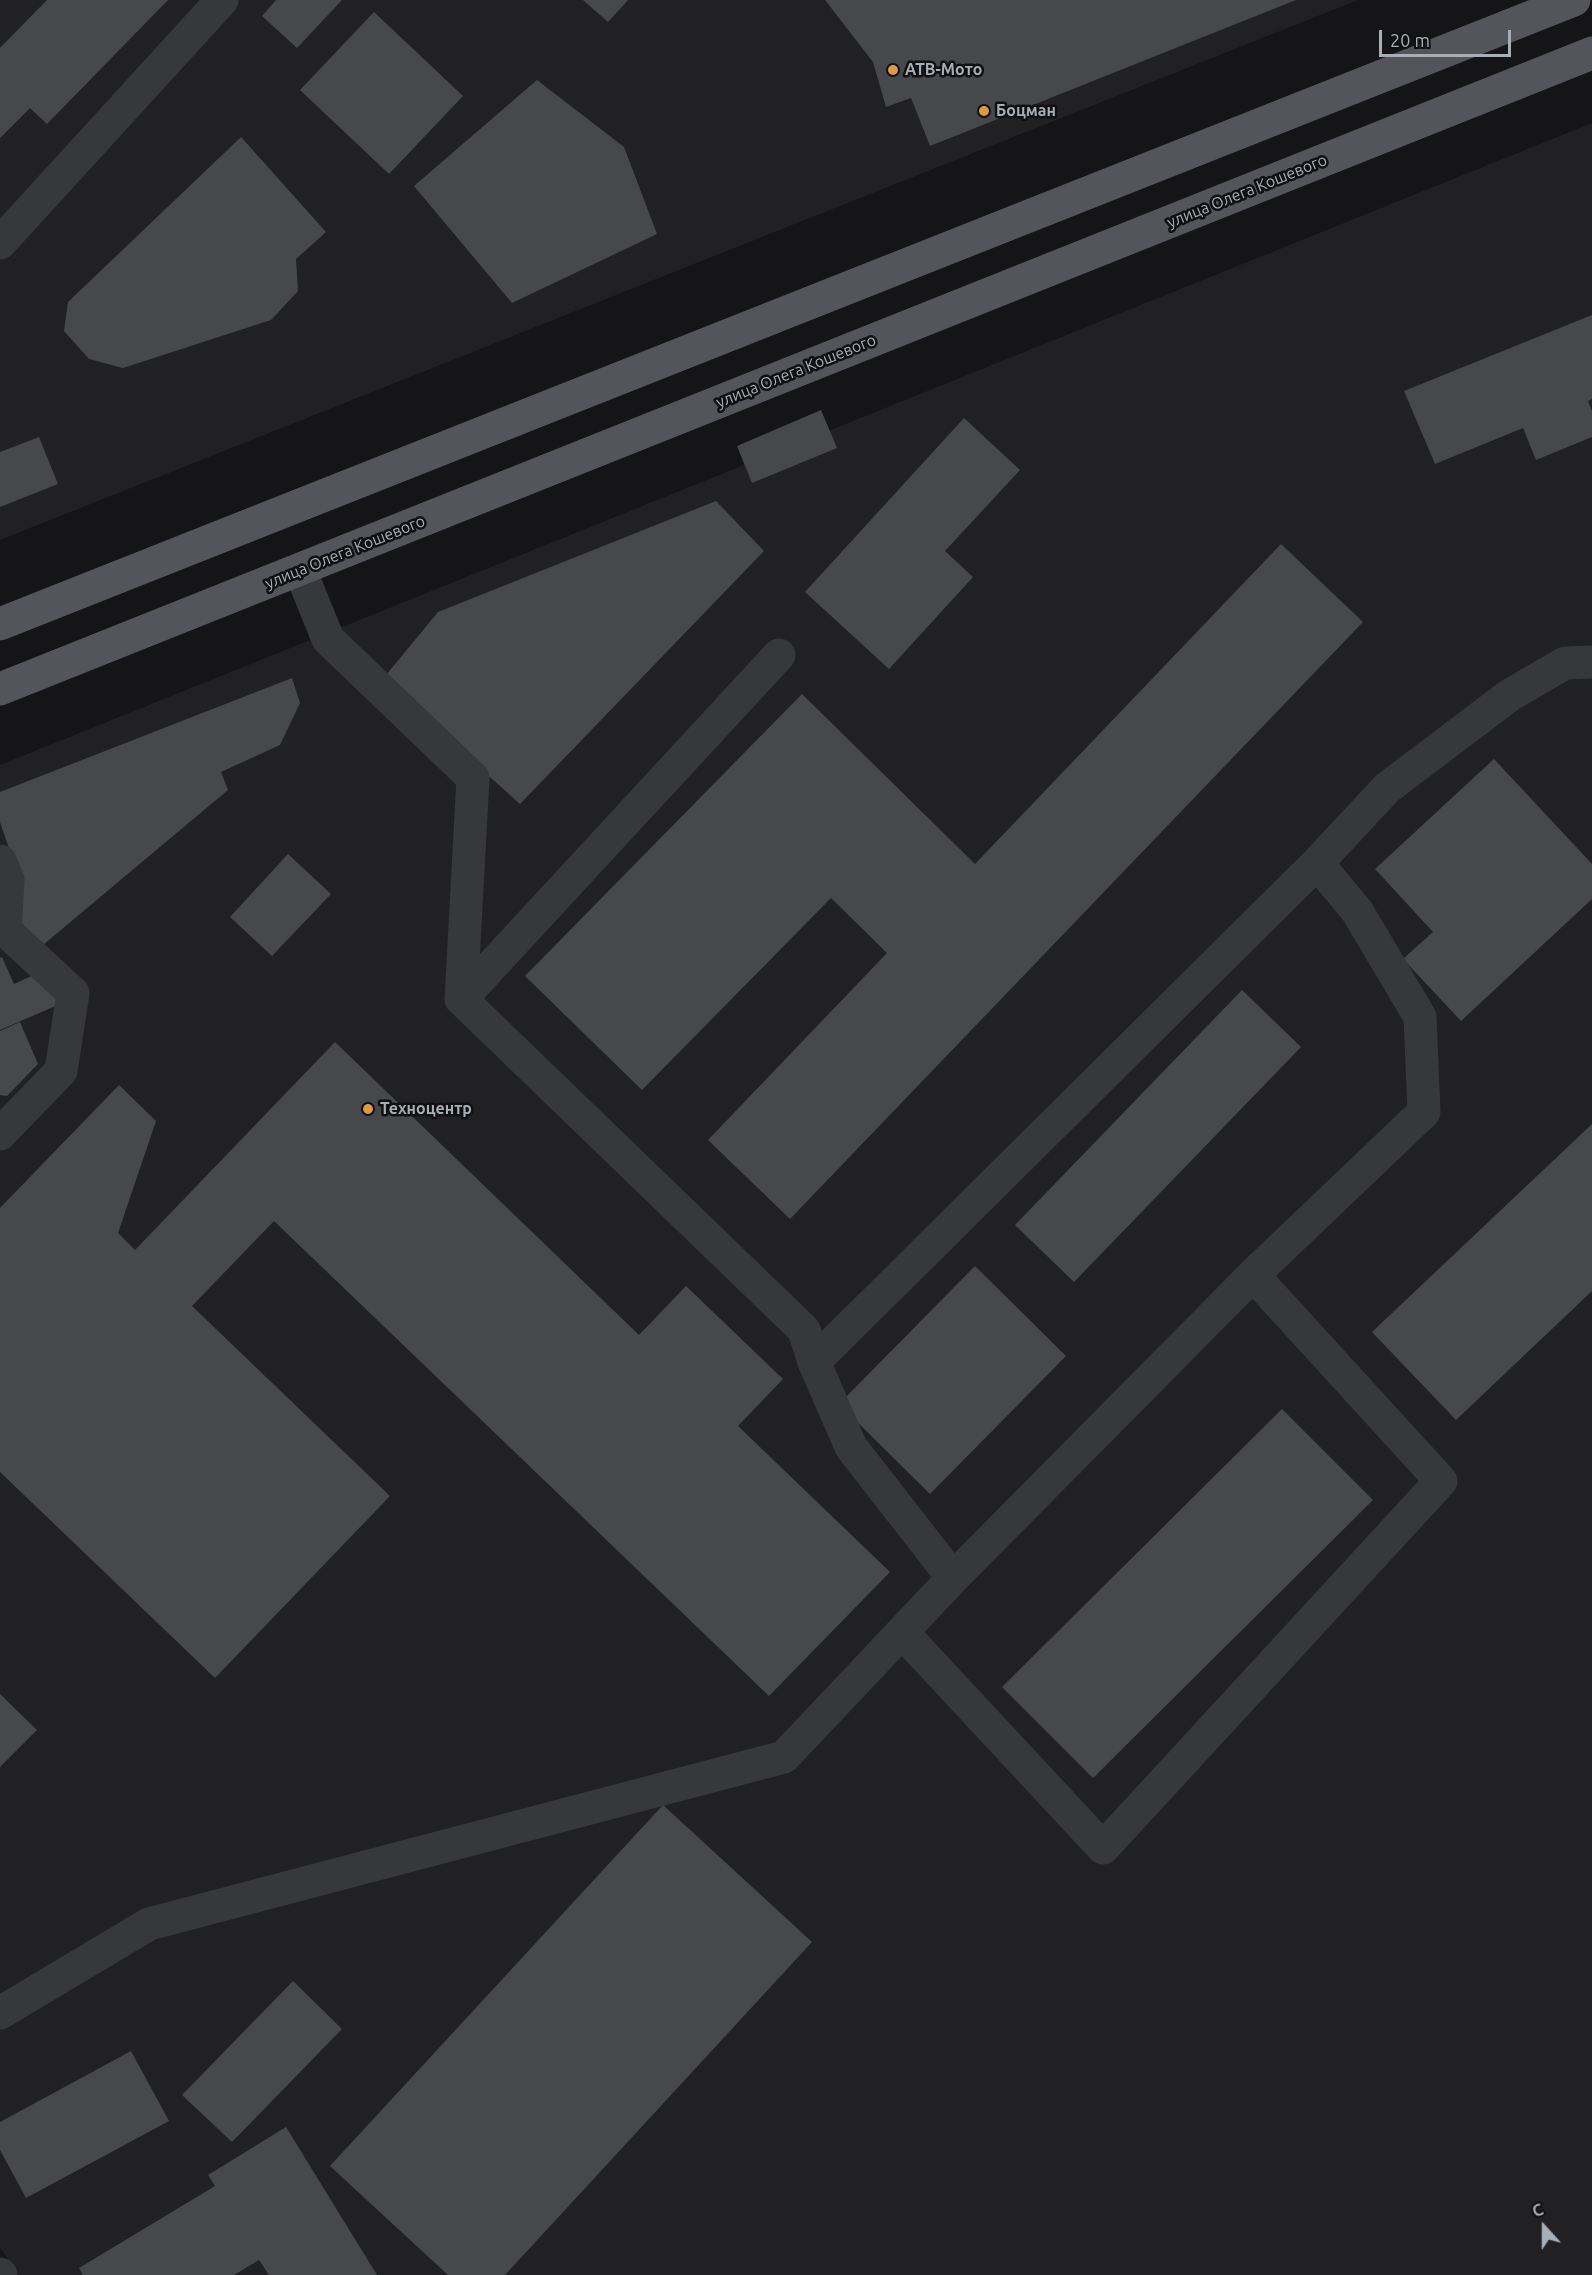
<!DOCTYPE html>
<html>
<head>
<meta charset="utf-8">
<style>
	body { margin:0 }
	#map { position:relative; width:1592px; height:2275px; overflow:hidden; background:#151517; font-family:Ubuntu,sans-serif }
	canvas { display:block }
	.north { position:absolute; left:1514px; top:2197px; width:60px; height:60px; -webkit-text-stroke:4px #101012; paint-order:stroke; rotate:339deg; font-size:16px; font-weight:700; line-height:24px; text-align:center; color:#a8aeb5 }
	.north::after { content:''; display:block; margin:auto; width:21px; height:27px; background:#a8aeb5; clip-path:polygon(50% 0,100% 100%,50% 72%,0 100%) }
	.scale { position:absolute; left:1379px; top:30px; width:132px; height:27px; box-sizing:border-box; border:3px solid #a8aeb5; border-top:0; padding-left:8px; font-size:18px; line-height:21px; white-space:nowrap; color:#a8aeb5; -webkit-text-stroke:4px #101012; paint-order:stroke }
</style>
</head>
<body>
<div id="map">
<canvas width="1592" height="2275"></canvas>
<div class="north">С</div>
<div class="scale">20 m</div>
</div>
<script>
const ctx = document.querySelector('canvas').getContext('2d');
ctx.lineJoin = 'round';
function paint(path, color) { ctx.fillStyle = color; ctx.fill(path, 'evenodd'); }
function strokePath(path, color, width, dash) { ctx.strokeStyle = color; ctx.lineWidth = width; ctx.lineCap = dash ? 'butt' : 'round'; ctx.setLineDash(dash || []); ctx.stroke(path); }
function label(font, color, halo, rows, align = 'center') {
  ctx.font = font + ' Ubuntu,sans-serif'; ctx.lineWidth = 5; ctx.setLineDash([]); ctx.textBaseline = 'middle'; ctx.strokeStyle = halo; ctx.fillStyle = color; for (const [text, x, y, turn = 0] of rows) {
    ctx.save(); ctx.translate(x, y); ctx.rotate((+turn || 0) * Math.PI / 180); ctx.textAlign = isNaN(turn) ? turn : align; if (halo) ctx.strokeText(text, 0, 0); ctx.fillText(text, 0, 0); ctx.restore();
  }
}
const built = new Path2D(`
	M0 0H1358L0 540Z
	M1592 123V2275H18L0 2247V765Z`);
const building = new Path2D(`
	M47 0H168L47 124 30 108 0 138V48Z
	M276 0H342L297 48 262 16Z
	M583 0H628L608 22Z
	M825 0H1296L930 146 911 98 886 107 873 62Z
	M374 12 463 96 389 174 300 90Z
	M537 80 624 147 657 234 512 303 414 186Z
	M241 137 326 232 296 259 298 291 271 320 123 368 89 359 64 331 68 302Z
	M1592 315V399L1588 401 1592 411V437L1536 460 1523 428 1435 464 1404 391Z
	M821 410 837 448 752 483 737 446Z
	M964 418 1020 470 945 551 973 577 889 669 805 592Z
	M39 437 58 484 0 507V452Z
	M716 501 764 551 520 804 382 680 438 612Z
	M1281 544 1363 622 790 1219 708 1140 887 953 831 898 642 1090 525 976 802 694 975 864Z
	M292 678 300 703 280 745 221 772 228 790 37 950 15 920 21 884 0 822V792Z
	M1494 759 1592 864V899L1461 1021 1403 959 1433 932 1375 869Z
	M288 854 331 894 272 956 230 917Z
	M2 957 14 984 45 970 60 1004 0 1030V958Z
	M1242 990 1301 1047 1074 1282 1015 1225Z
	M20 1022 38 1064 7 1096 0 1095V1031Z
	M335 1042 639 1335 686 1286 783 1379 738 1426 890 1572 769 1696 274 1221 192 1306 390 1496 215 1678 0 1472V1208L119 1085 156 1121 118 1233 135 1250Z
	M1592 1124V1291L1456 1420 1372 1332Z
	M975 1266 1066 1356 930 1494 839 1404Z
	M1282 1409 1373 1500 1093 1778 1002 1687Z
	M0 1694 37 1730 0 1767Z
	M663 1805 812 1942 505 2275H448L330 2166Z
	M293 1981 342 2029 232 2142 182 2095Z
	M131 2051 169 2121 26 2198 0 2150V2122Z
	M286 2127 377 2275H269L259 2260 234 2275H83L79 2268 215 2186 208 2175Z`);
const minor = new Path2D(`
	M0 243 222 0
	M0 861 8 880 5 930 0 932
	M461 999 779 655
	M0 1134 61 1071 73 993 5 930
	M814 1362 1317 863 1387 788 1510 695 1565 663 1592 662
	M953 1578 1253 1275 1424 1112 1420 1017 1357 911 1317 863
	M902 1632 1103 1848 1441 1481 1253 1275
	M0 2013 149 1924 784 1757 953 1578 851 1447 814 1362 804 1330 461 999 473 778 328 639 300 570
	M0 2274 1 2275`);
const major = new Path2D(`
	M0 624 1574 0
	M0 689 1592 53`);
const markers = [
	[893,70,6,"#de9a46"],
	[984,111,6,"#de9a46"],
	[368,1109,6,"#de9a46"]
];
const poiNames = [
	["АТВ-Мото",905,70],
	["Боцман",996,111],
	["Техноцентр",380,1109]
];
const streetNames = [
	["улица Олега Кошевого",1247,191,-22],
	["улица Олега Кошевого",796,371,-22],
	["улица Олега Кошевого",345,552,-22]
];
paint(built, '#212124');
paint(building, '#47484c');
strokePath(minor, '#37383b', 33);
strokePath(major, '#53555a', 33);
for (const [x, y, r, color] of markers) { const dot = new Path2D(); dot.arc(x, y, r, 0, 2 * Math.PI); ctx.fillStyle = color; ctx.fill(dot); strokePath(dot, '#101012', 2); }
label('bold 16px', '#a8aeb5', '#101012', poiNames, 'left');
label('16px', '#a8aeb5', '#101012', streetNames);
</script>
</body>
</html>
